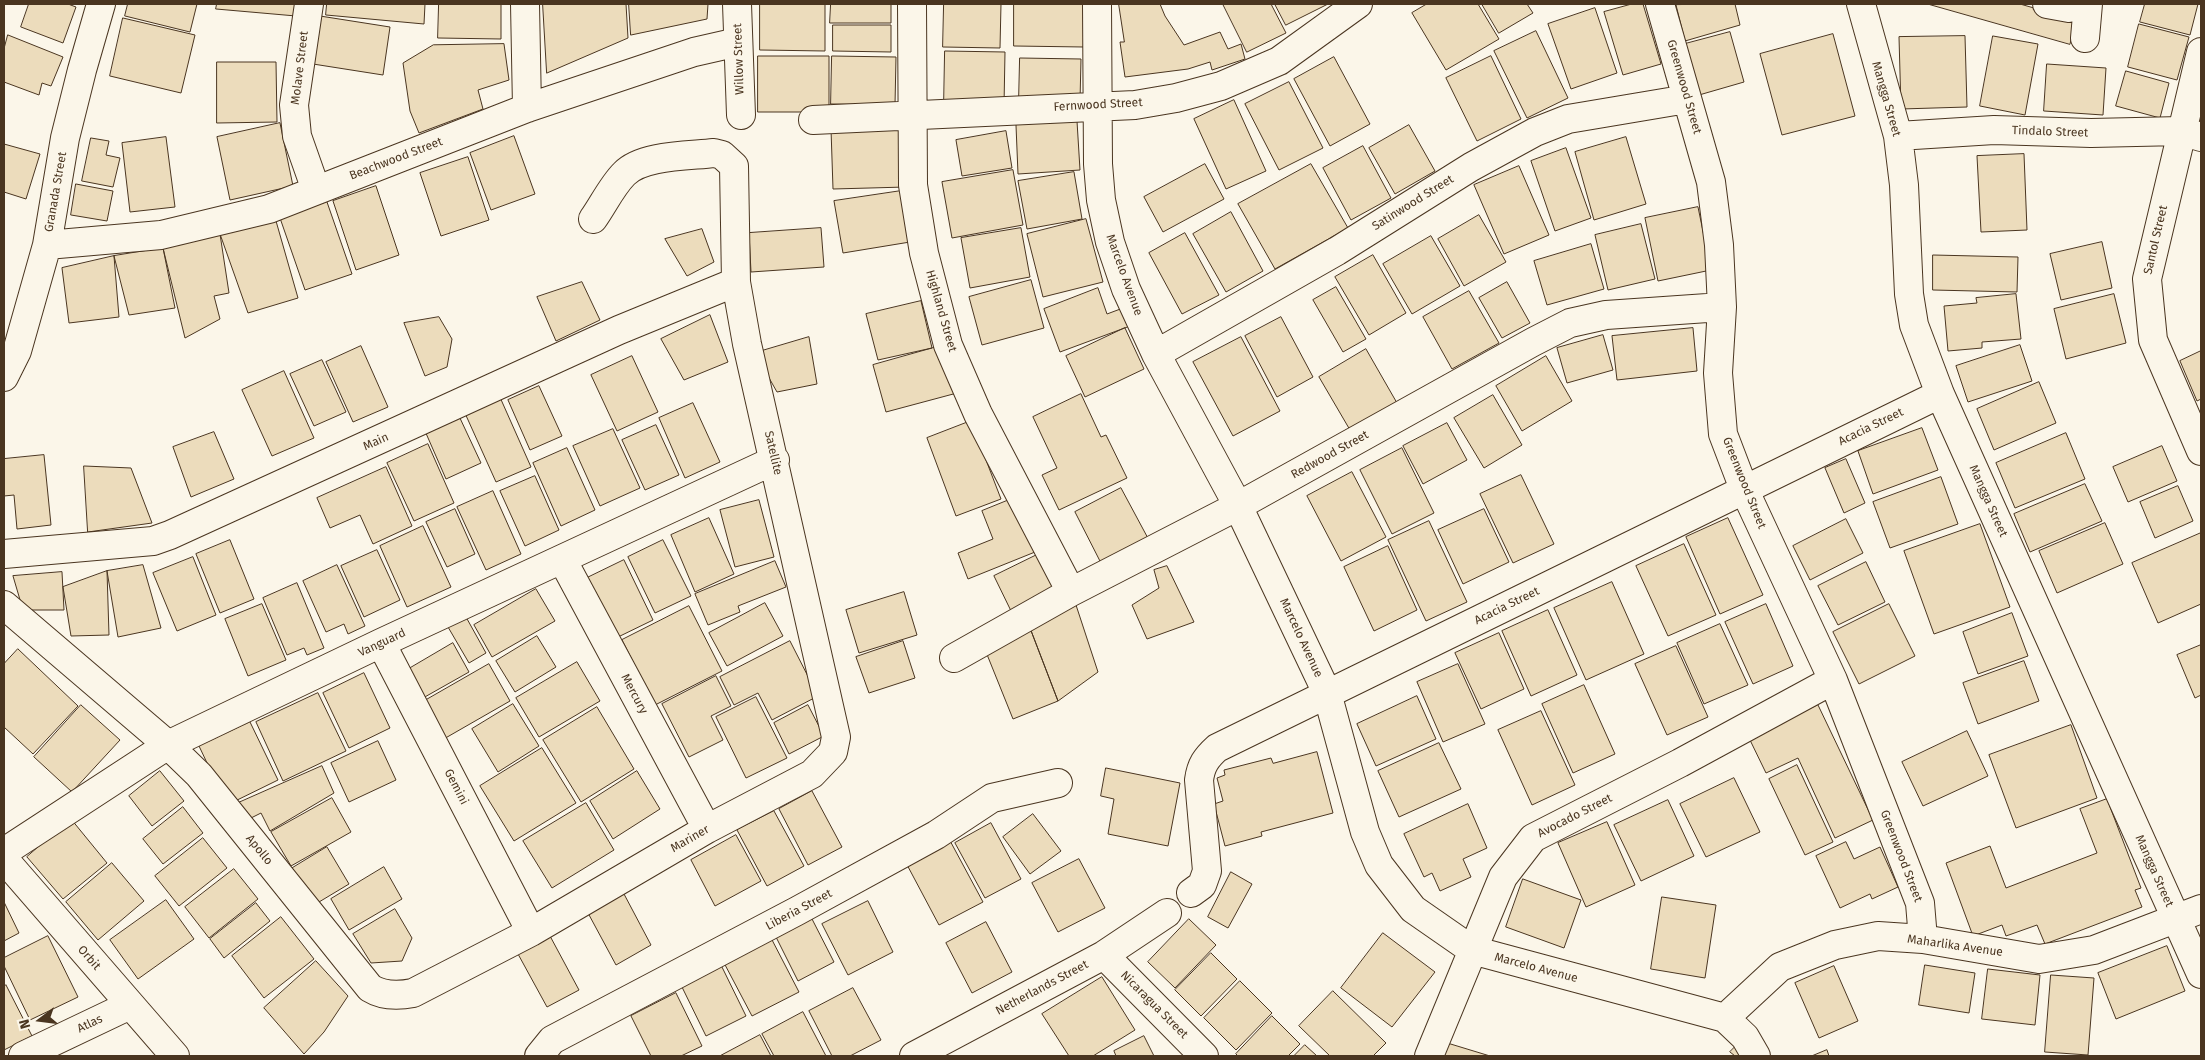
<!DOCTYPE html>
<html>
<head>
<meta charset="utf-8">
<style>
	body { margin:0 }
	#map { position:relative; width:2205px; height:1060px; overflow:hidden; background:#fbf6e9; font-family:"Fira Sans",sans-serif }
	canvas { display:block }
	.frame { position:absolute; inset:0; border:5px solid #4a3520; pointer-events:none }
	.north { position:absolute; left:15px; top:995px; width:50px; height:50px; -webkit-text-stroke:4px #fbf6e9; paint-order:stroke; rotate:255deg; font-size:14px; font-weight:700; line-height:20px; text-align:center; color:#4a3520 }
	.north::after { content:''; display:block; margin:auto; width:18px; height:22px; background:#4a3520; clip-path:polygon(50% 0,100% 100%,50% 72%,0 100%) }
</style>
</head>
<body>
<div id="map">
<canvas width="2205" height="1060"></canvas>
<div class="frame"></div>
<div class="north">N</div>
</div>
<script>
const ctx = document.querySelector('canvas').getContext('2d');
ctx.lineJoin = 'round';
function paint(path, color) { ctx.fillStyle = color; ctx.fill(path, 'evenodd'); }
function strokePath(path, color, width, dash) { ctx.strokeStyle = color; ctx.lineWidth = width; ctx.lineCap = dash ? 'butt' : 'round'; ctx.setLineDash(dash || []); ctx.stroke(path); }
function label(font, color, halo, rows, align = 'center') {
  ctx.font = font + ' "Fira Sans",sans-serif'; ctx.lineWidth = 4; ctx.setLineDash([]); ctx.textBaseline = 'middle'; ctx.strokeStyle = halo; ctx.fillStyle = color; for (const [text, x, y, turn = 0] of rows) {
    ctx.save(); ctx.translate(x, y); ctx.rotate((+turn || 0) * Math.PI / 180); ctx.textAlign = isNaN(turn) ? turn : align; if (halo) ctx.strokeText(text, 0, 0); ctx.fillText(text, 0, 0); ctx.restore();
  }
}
const building = new Path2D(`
	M29 4H68L76 7 63 43 21 27Z
	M128 4H197L190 32 125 16Z
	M217 4H296V16L216 9Z
	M327 4H425L424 24 326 15Z
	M439 4H501V39L438 38Z
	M543 4H626L628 38 547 73Z
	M629 4H708L707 19 631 35Z
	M760 4H825V51L760 50Z
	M831 4H891V23H830Z
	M944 4H1001L1000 48 943 47Z
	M1014 4H1084V47L1014 46Z
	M1119 4H1160L1165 16 1184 45 1220 32 1228 49 1241 44 1245 59 1212 70 1210 62 1188 69 1125 77 1120 42H1124Z
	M1223 4H1271L1286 33 1247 52Z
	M1275 4H1328L1286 25Z
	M1427 4H1478L1499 39 1446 70 1412 13Z
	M1482 4H1527L1533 13 1499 33Z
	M1632 4H1643L1661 64 1623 75 1604 12Z
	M1735 4 1740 25 1685 41 1676 5Z
	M1928 4H2020L2076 20 2070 44Z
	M2145 4H2198L2190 35 2140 22Z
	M1595 8 1617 73 1571 89 1548 24Z
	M320 16 390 27 383 75 313 64Z
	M123 18 195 35 181 93 110 76Z
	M2139 24 2189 37 2177 80 2128 67Z
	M833 25H891V52L833 51Z
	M1536 31 1568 98 1527 118 1494 51Z
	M1730 32 1744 82 1699 95 1685 44Z
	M1833 34 1855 116 1782 135 1760 54Z
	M8 35 63 57 51 86 42 83 39 95 4 82V49Z
	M1965 36 1967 107 1901 109 1899 37Z
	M1993 36 2038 44 2025 115 1980 106Z
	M504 44 509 80 478 90 483 109 419 133 410 111 403 63 433 45Z
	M945 51 1005 52 1004 106 944 105Z
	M758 56H829V112H758Z
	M832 56 896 57 895 105 831 104Z
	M1491 56 1521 119 1477 141 1446 78Z
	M1334 57 1370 124 1330 146 1294 79Z
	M1020 58 1081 59 1080 101 1019 100Z
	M217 62H276L277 122 217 123Z
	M2047 64 2106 68 2103 115 2044 111Z
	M2126 71 2169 83 2160 118 2116 106Z
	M1289 82 1323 148 1279 170 1245 104Z
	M1234 100 1266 171 1226 189 1194 119Z
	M1077 121 1080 170 1018 174 1016 125Z
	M280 123 293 186 230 200 217 137Z
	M1409 125 1435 171 1395 194 1369 148Z
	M904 127 906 187 833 189 831 129Z
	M1006 131 1012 168 962 176 956 140Z
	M514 136 535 194 491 210 470 153Z
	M166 137 175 207 130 212 122 143Z
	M1626 137 1646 204 1594 220 1575 152Z
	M91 138 109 141 106 155 120 158 113 187 82 181Z
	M4 144 40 154 26 199 4 192Z
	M1363 146 1391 198 1351 220 1323 168Z
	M1566 148 1591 218 1555 231 1531 161Z
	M2024 154 2027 230 1981 232 1977 156Z
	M468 157 489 220 441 236 420 173Z
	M1205 164 1224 199 1163 232 1144 197Z
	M1311 164 1348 228 1275 269 1238 204Z
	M1519 166 1549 235 1504 254 1474 185Z
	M1013 170 1023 225 952 238 942 182Z
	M1074 172 1082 219 1027 229 1018 181Z
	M76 184 113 191 107 221 71 215Z
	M376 186 399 255 356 270 333 201Z
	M901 191 910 242 843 253 834 201Z
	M327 202 352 274 305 290 280 218Z
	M1698 207 1711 270 1658 281 1645 218Z
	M1231 212 1263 271 1226 292 1193 234Z
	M1479 215 1506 262 1464 286 1438 239Z
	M1086 219 1103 282 1043 297 1027 234Z
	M276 221 298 298 248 313 220 234Z
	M1641 224 1655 279 1608 290 1595 235Z
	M821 228 824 267 751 272 749 233Z
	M1021 228 1030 277 970 288 961 238Z
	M702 229 714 262 687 276 665 239Z
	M1185 233 1219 295 1182 314 1149 253Z
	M220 234 229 293 214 296 220 319 185 338 163 248Z
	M1431 236 1460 286 1412 314 1383 264Z
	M2102 242 2112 288 2061 300 2050 254Z
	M1591 244 1604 289 1547 305 1534 261Z
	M163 248 175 308 129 315 114 256Z
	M1373 255 1406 313 1369 335 1335 277Z
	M1933 255 2018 257 2017 292 1933 290Z
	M114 256 119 317 69 323 62 268Z
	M1031 280 1044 328 982 345 969 297Z
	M582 282 600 320 556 341 537 297Z
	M1507 282 1530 323 1502 338 1479 298Z
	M1336 287 1366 339 1343 352 1313 300Z
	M1098 288 1107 314 1123 308 1130 326 1060 352 1044 309Z
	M1469 291 1499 343 1452 369 1423 317Z
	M2016 294 2021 339 1982 342V348L1948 351 1944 306 1977 303 1976 298Z
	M2114 294 2126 343 2066 359 2054 309Z
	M921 301 932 348 878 360 866 314Z
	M710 315 728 362 684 380 661 339Z
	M439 317 452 339 447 367 425 376 404 323Z
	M1281 317 1313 377 1277 397 1245 336Z
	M1125 328 1144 369 1085 397 1066 356Z
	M1693 328 1697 371 1617 380 1612 336Z
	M1603 335 1613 370 1567 383 1557 348Z
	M809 337 817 384 777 392 755 353Z
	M1241 337 1280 411 1233 436 1193 362Z
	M944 345 957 393 886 412 873 365Z
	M2020 345 2032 381 1968 402 1956 366Z
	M361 346 388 407 353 422 326 362Z
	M1366 349 1397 403 1350 430 1319 377Z
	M2201 351V399L2197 401 2180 361Z
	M632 356 658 412 617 431 591 375Z
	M1546 356 1572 401 1522 431 1496 386Z
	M322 360 346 412 314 426 290 374Z
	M284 371 314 438 272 456 242 390Z
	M2039 382 2056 423 1994 450 1977 409Z
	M539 386 562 436 530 450 508 400Z
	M1081 394 1101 437 1106 435 1127 478 1059 510 1042 475 1057 468 1033 417Z
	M499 395 531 467 496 482 464 411Z
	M1493 395 1522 445 1484 468 1454 418Z
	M693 403 720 462 685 478 659 418Z
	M459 416 481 463 446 479 425 431Z
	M971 421 1001 499 956 516 927 438Z
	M1447 423 1467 460 1423 484 1403 446Z
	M656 425 679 475 645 490 622 440Z
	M1922 428 1938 470 1873 494 1858 451Z
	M613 429 640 488 600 506 573 446Z
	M214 432 234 479 191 497 173 447Z
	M2066 433 2085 479 2015 508 1996 463Z
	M428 444 454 503 414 521 387 463Z
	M2162 446 2177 481 2128 502 2113 467Z
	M567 448 595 510 561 526 533 463Z
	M1402 448 1434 513 1392 534 1360 470Z
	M44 455 51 525 17 529 14 495 4 496V459Z
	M1846 459 1865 503 1844 513 1825 468Z
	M84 466 131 468 152 523 88 532Z
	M386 467 412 526 373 544 360 515 330 528 317 498Z
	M1352 472 1386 537 1341 561 1307 496Z
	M1521 475 1554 544 1513 563 1480 494Z
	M535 476 559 530 525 546 500 491Z
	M1941 477 1958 524 1890 548 1873 502Z
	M2085 484 2102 521 2030 552 2014 514Z
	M2178 486 2193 521 2155 538 2140 502Z
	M1121 488 1150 542 1103 567 1075 512Z
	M493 491 521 554 486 570 457 507Z
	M1019 496 1040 550 968 579 958 553 993 539 982 511Z
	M759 500 774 557 735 567 720 510Z
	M455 509 475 554 447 567 426 522Z
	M1484 509 1509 562 1463 584 1438 530Z
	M709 518 734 574 695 592 671 535Z
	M1728 518 1763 595 1720 614 1686 537Z
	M1846 519 1863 553 1810 580 1793 546Z
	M1429 521 1467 602 1426 621 1388 540Z
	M2105 523 2123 564 2057 593 2039 551Z
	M1980 524 2010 607 1934 634 1904 551Z
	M423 526 451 587 407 607 380 546Z
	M2201 533V604L2158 623 2132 563Z
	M230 540 254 599 220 613 196 554Z
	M663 540 691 596 655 613 628 557Z
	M1684 544 1716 615 1668 636 1636 566Z
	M1388 546 1417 610 1374 631 1344 567Z
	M377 550 400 600 364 617 341 566Z
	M1045 551 1064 590 1013 615 994 576Z
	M193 557 216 615 177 631 153 573Z
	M624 560 653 620 616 638 587 578Z
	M775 561 786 587 738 606 740 612 708 625 695 594Z
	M1866 562 1885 602 1838 625 1818 586Z
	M143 565 161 628 118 637 107 571Z
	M337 565 365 626 348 634 344 624 326 632 303 581Z
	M1167 566 1194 622 1147 639 1132 605 1159 588 1154 570Z
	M107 571 109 635 71 636 63 587Z
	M62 572 64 610H23L13 576Z
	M1612 582 1644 654 1586 680 1554 608Z
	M297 583 324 648 307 655 304 648 287 655 263 598Z
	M536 589 555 621 492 657 474 625Z
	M904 592 917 635 859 653 846 610Z
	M1075 602 1098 672 1058 701 1030 628Z
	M765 603 783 636 727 666 709 633Z
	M262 604 286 660 248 676 225 619Z
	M1766 604 1793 666 1753 684 1725 622Z
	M1889 604 1915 656 1859 684 1833 632Z
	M689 606 722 671 655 705 622 640Z
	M1548 610 1577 675 1531 696 1502 631Z
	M2012 613 2028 656 1978 674 1963 632Z
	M466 617 486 653 469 663 448 627Z
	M1720 624 1748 685 1704 704 1677 643Z
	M1030 628 1058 701 1013 719 986 652Z
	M1499 633 1524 689 1481 709 1455 653Z
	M537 636 556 667 515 692 496 661Z
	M790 641 818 696 772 720 758 693 734 705 720 677Z
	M903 641 915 678 869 693 856 657Z
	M453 643 469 672 423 698 407 670Z
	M2201 645V695L2195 698 2177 655Z
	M1676 646 1708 717 1667 735 1635 664Z
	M18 649 78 706 33 754 4 727V664Z
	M2024 661 2039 701 1978 724 1963 683Z
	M577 662 600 701 539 737 516 698Z
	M489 664 510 701 442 740 421 703Z
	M1458 664 1485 724 1443 742 1417 682Z
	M364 673 390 728 349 748 323 693Z
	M716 676 731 706 711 716 723 740 689 757 662 704Z
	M1584 685 1615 754 1573 773 1542 704Z
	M318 693 346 751 283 781 256 722Z
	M1417 696 1436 739 1376 766 1357 724Z
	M756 697 787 758 746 778 716 717Z
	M513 704 539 746 498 772 472 729Z
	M81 705 120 740 72 792 34 757Z
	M808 705 824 736 789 754 774 723Z
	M1818 705 1873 820 1835 838 1798 758 1766 773 1749 738Z
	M597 707 634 769 581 802 543 740Z
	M1541 711 1575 785 1532 805 1498 730Z
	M250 722 278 780 227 805 199 746Z
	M2071 725 2097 798 2016 828 1989 755Z
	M1967 731 1988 776 1923 806 1902 762Z
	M378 741 396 780 349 802 331 763Z
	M1439 743 1461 789 1399 817 1378 771Z
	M542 748 576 803 514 841 480 786Z
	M1317 752 1333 813 1261 832 1262 836 1225 846 1214 804 1223 801 1217 778 1225 775 1224 770 1271 758 1273 763Z
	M1797 765 1833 842 1805 855 1769 779Z
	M322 766 334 793 270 831 261 813 245 821 236 804Z
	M1106 768 1180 783 1168 846 1108 834 1114 799 1101 796Z
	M160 771 184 801 152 826 129 796Z
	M637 771 660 809 613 839 590 801Z
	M1734 778 1760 832 1706 857 1680 804Z
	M812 791 842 847 808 865 779 809Z
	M332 798 351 832 291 866 271 832Z
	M2107 799 2141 888 2135 890 2142 907 2045 944 2037 925 2006 936 2002 925 1973 936 1946 863 1990 846 2006 888 2097 853 2080 809Z
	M1668 800 1694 856 1641 881 1614 825Z
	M586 803 614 850 552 888 523 841Z
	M1468 804 1487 848 1463 859 1471 877 1440 891 1432 873 1424 877 1404 834Z
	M183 807 203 833 163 864 143 839Z
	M774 811 804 866 767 886 737 830Z
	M1033 814 1061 851 1030 874 1003 837Z
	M71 819 107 863 63 899 27 857Z
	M1607 822 1635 885 1586 907 1558 843Z
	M991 823 1021 879 985 898 955 843Z
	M736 835 761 881 715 906 691 860Z
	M948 837 983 902 939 925 905 861Z
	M203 838 227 868 179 906 155 876Z
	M1846 842 1854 859 1880 847 1898 887 1872 899 1870 894 1840 908 1816 856Z
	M327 847 349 884 319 902 299 893 286 872Z
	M1079 859 1105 908 1058 932 1032 883Z
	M112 863 144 901 98 940 66 902Z
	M384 867 402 899 349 930 331 899Z
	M234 869 258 899 209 938 185 907Z
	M1231 872 1252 884 1228 928 1208 917Z
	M1523 879 1581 900 1564 948 1506 927Z
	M624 894 651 945 616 965 588 913Z
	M1662 897 1716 905 1705 978 1651 969Z
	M166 900 194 939 138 979 110 940Z
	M868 901 893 952 848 975 822 924Z
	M4 902 19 933 4 941Z
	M256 903 270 921 224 958 210 939Z
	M395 909 412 938 402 961 371 963 353 934Z
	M281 917 314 959 264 998 232 956Z
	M811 917 834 962 798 981 775 935Z
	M1189 919 1216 945 1175 988 1148 962Z
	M986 922 1012 972 972 993 946 943Z
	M1383 933 1435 972 1392 1027 1341 988Z
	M48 936 78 997 30 1020 4 966V958Z
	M550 936 579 990 547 1007 518 954Z
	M770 936 799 992 752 1016 723 961Z
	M2167 946 2185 991 2116 1019 2098 973Z
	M1211 953 1237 979 1201 1016 1175 990Z
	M316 961 348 996 324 1032 304 1054 264 1008Z
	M721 965 746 1016 706 1036 681 985Z
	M1925 965 1975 973 1969 1013 1919 1005Z
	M1834 966 1858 1021 1819 1038 1795 983Z
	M1988 969 2040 975 2035 1025 1982 1019Z
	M2051 975 2094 978 2088 1055 2045 1052Z
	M1102 977 1135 1030 1093 1056H1069L1042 1014Z
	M1240 981 1272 1013 1236 1050 1204 1018Z
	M6 985 32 1036 4 1050V987Z
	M853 988 881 1040 850 1056H832L809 1011Z
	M1333 991 1386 1043 1373 1056H1330L1299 1026Z
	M676 993 702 1046 681 1056H651L631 1016Z
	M803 1012 826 1056H774L762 1034Z
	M1272 1016 1300 1044 1288 1056H1238L1236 1054Z
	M760 1035 771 1056H720Z
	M1144 1036 1154 1056H1116L1114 1051Z
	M1444 1042 1490 1056H1440Z
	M1738 1044 1750 1056H1735L1730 1052Z
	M1305 1045 1317 1056H1294Z
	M1827 1050 1829 1056H1812Z`);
const minor = new Path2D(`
	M309 4 294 105 297 136 316 190
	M525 4 527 108
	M737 4 741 115
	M912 4 913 185 924 253 948 345 978 414 1071 592
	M1097 4 1098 164 1101 200 1110 242 1126 289 1156 354 1238 506 1327 693 1365 832 1379 865 1413 909 1472 950 1725 1018 1745 1037 1756 1056
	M1660 4 1711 182 1719 245 1722 307 1718 373 1723 434 1744 489 1833 680 1920 903 1923 939
	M1861 4 1898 136 1904 185 1909 294 1914 325 1940 394 2201 974
	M2047 4 2069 8 2077 4
	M2085 38 2088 4
	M2201 52 2147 279 2153 340 2201 451
	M813 120 1135 105 1176 98 1221 86 1279 61 1358 4
	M1898 136 1994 130 2091 133 2181 131 2201 137
	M47 245 161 235 269 209 527 108 694 52 738 42
	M1156 354 1337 251 1471 167 1535 132 1568 119 1687 99
	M4 377 17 351 47 245 65 138 82 70 101 4
	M4 554 153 541 170 535 619 330 736 282
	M562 559 707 829
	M4 605 168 745 199 775 370 988C383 996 398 996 413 993L531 932 707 829 812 774 833 752 836 737 747 344 736 282 734 166 722 155 714 153C689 156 642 155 624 174 612 186 603 205 593 219
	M381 643 531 932
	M954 658 1071 592 1238 506 1533 342 1570 323 1606 315 1722 307
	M4 852 168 745 381 643 775 460
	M4 859 175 1056
	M1191 893 1202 885 1207 871 1199 780C1201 765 1206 758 1217 748L1940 394
	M1104 955 1204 1056
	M1725 1018 1780 967 1835 945 1878 936 1923 939 2039 959 2094 950 2201 909
	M23 1056 130 1005
	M539 1056 552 1040 797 911 936 835 992 798 1058 783
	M914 1056 1104 955 1167 913
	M1429 1056 1503 877 1533 838 1680 763 1833 680`);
const streetNames = [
	["Willow Street",739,59,-92],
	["Molave Street",300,68,-83],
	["Greenwood Street",1684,87,74],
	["Mangga Street",1886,99,74],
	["Fernwood Street",1098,105,-3],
	["Tindalo Street",2050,132,2],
	["Beachwood Street",396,159,-21],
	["Granada Street",56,192,-80],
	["Satinwood Street",1413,203,-32],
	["Santol Street",2156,240,-77],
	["Marcelo Avenue",1124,275,70],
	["Highland Street",941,311,74],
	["Acacia Street",1871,427,-26],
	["Main",376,442,-24],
	["Satellite",773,453,77],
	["Redwood Street",1330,455,-29],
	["Greenwood Street",1744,483,68],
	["Mangga Street",1988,501,66],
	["Acacia Street",1507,606,-26],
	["Marcelo Avenue",1301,638,65],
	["Vanguard",382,643,-25],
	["Mercury",634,694,62],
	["Gemini",456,787,63],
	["Avocado Street",1575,816,-27],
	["Mariner",690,839,-30],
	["Apollo",259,850,51],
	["Greenwood Street",1901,856,69],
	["Mangga Street",2154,871,66],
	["Liberia Street",799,910,-28],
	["Maharlika Avenue",1955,946,8],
	["Orbit",89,958,49],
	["Marcelo Avenue",1536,968,15],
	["Netherlands Street",1042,988,-28],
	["Nicaragua Street",1154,1005,45],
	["Atlas",90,1024,-26]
];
paint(building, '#ecdcbc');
strokePath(building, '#4a3520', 1);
strokePath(minor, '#4a3520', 30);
strokePath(minor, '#fbf6e9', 28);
label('12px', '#4a3520', '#fbf6e9', streetNames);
</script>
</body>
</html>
